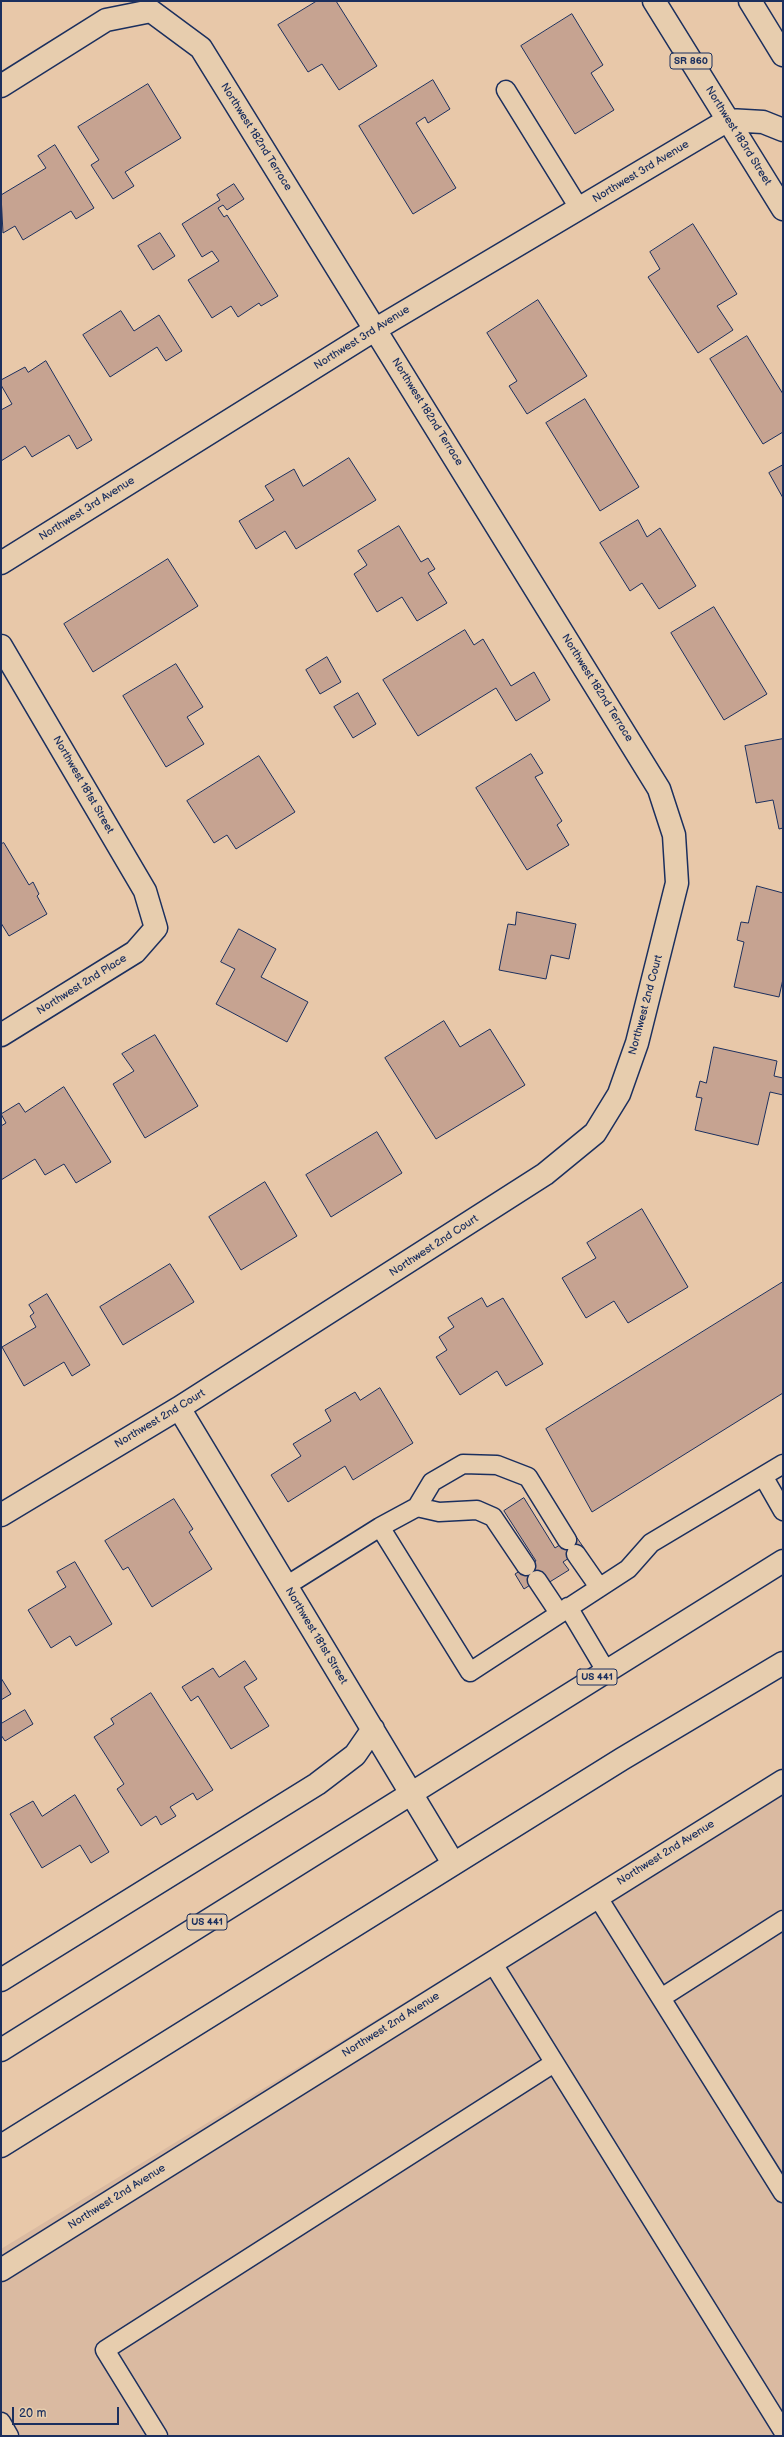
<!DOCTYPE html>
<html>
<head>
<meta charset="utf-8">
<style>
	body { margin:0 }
	#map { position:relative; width:784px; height:2437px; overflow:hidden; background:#e8c8a9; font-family:"Balsamiq Sans",sans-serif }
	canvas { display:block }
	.frame { position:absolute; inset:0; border:2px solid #1b2f5e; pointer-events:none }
	.scale { position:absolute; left:12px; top:2407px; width:107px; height:18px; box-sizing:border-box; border:2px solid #1b2f5e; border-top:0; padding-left:5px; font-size:12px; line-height:14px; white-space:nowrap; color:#1b2f5e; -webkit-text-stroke:3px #e7cdae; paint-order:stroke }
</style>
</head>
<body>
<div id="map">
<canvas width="784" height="2437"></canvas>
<div class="frame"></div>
<div class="scale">20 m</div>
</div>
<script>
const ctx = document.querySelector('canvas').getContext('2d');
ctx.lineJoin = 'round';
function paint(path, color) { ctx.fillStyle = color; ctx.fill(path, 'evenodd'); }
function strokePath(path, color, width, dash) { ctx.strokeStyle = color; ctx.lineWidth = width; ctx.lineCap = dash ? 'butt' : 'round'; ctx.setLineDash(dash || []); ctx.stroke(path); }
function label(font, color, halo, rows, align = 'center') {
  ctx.font = font + ' "Balsamiq Sans",sans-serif'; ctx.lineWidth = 3.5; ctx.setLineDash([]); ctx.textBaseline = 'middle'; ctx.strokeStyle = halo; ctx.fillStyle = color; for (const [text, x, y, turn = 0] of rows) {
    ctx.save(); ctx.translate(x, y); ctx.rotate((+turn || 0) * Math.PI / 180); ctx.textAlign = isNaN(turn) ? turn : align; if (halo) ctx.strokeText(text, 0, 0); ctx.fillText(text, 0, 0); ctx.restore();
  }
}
const built = new Path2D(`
	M783 1771V2436H1V2249Z`);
const building = new Path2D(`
	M317 1H336L377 66 339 90 322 64 308 72 278 25Z
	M572 14 603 65 591 73 614 110 575 134 521 46Z
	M433 80 450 109 428 123 425 117 416 123 456 188 413 214 359 126Z
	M148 84 181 138 125 172 134 186 113 199 91 165 99 160 78 127Z
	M55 145 94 208 76 219 71 211 23 240 15 226 3 233 1 195 46 168 38 156Z
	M234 184 244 199 227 210 223 205 218 208 224 217 227 215 278 296 261 306 259 303 238 317 231 306 212 318 188 280 219 261 212 251 202 257 182 224 220 200 217 195Z
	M693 224 737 294 717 306 733 330 698 353 648 277 660 269 650 252Z
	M160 233 175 256 153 270 138 246Z
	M538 300 587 376 527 414 509 386 517 381 487 333Z
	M121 311 134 331 159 315 182 351 166 361 157 347 110 377 83 335Z
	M747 336 783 394V432L763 444 710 359Z
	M46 361 92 440 77 449 69 435 32 457 25 446 1 461V410L12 404 1 385V380L25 367 28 372Z
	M585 399 639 487 600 511 546 423Z
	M349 458 376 500 296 549 285 531 256 549 239 521 274 500 265 486 294 469 303 486Z
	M783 465V498L769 473Z
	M638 520 647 537 660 528 696 586 659 609 642 583 630 591 600 543Z
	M399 526 421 562 428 558 435 569 428 573 447 603 417 621 402 597 377 612 354 574 367 565 358 551Z
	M168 559 198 606 93 672 64 624Z
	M714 607 767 694 724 720 671 633Z
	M465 630 474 645 483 639 511 686 534 672 550 700 516 721 496 688 418 736 383 680Z
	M327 657 341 682 320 694 306 670Z
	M176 664 203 707 187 717 204 744 166 767 123 696Z
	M358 693 376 724 353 738 334 707Z
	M783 739V828L779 829 773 800 756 803 745 746Z
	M531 754 543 773 535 777 562 821 557 825 569 845 527 870 476 788Z
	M259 756 295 812 236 849 227 835 214 843 187 801Z
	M4 843 29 885 33 882 39 894 37 896 47 914 9 936 1 923V844Z
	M757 886 783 893V979L779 997 734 987 744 942 737 940 741 922 748 923Z
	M517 912 576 924 569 959 551 955 546 979 499 970 508 924 515 925Z
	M239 929 276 949 261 977 308 1002 287 1042 216 1004 235 969 221 962Z
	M444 1021 460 1047 490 1029 525 1085 436 1139 385 1058Z
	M155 1035 198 1106 145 1138 113 1084 134 1071 122 1054Z
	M714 1047 777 1061 774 1076 783 1078V1095L770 1092 758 1145 695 1130 702 1098 696 1097 700 1081 706 1083Z
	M64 1087 111 1162 76 1183 64 1164 45 1175 35 1159 1 1180V1126L6 1123 1 1114 19 1103 25 1112Z
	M377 1132 402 1173 331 1217 306 1175Z
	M265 1182 297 1236 241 1270 209 1217Z
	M642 1209 688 1287 628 1323 614 1301 586 1318 562 1278 596 1258 587 1243Z
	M170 1264 194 1302 123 1345 100 1307Z
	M783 1282V1393L592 1512 546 1429Z
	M47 1294 90 1365 72 1376 64 1362 24 1386 2 1347 36 1327 30 1316 34 1313 29 1305Z
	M482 1298 487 1307 503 1298 543 1364 506 1386 497 1371 460 1395 436 1357 447 1350 439 1337 454 1327 448 1318Z
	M380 1388 413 1443 353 1480 345 1466 288 1502 271 1475 301 1456 293 1444 331 1421 325 1410 355 1392 360 1400Z
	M524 1498 555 1548 575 1535 584 1548 563 1562 569 1570 548 1583 544 1576 524 1589 515 1574 536 1561 504 1511Z
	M174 1499 193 1529 189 1532 212 1569 152 1607 128 1567 123 1570 105 1541Z
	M75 1562 112 1624 76 1646 70 1636 51 1648 28 1610 66 1587 57 1572Z
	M245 1661 257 1679 244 1687 269 1726 231 1749 198 1696 191 1701 182 1687 213 1668 219 1677Z
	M1 1678 11 1694 1 1700Z
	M151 1693 213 1790 197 1800 193 1793 170 1807 176 1816 161 1825 156 1816 141 1826 117 1789 124 1784 94 1737 114 1724 111 1719Z
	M25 1710 33 1724 5 1741 1 1735V1724Z
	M75 1795 109 1852 91 1863 80 1845 42 1868 10 1814 33 1801 42 1816Z`);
const lane = new Path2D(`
	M506 90 579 208
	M763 1476 783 1511
	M417 1507 432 1482 463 1464 497 1465 528 1477 567 1540
	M380 1527 417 1507 439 1512 477 1510 493 1517 526 1566
	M576 1554 599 1587
	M537 1580 559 1613
	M286 1586 380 1527 470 1672 628 1569 651 1543 783 1464
	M568 1607 606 1671
	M597 1896 783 2193
	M492 1962 783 2431
	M661 1998 783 1920
	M1 2422 9 2436
	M158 2436 105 2350 554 2063`);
const street = new Path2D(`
	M1 86 106 20 151 11 201 48 659 789 674 835 677 883 637 1043 619 1094 595 1133 545 1174 179 1408 1 1515
	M1 563 376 329 728 120
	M1 646 145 891 156 928 135 952 1 1035
	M179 1408 453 1863
	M1 1980 317 1784 355 1755 373 1729
	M1 2270 783 1781`);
const primary = new Path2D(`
	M654 1 783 209
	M750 1 783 55
	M728 120 763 122 783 130
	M1 2050 783 1561
	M1 2146 622 1759 783 1663`);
const shields = [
	[691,61,42],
	[597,1677,40],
	[207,1922,40]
];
const shieldNames = [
	["SR 860",691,61],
	["US 441",597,1677],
	["US 441",207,1922]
];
const streetNames = [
	["Northwest 183rd Street",738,136,58],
	["Northwest 182nd Terrace",256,137,58],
	["Northwest 3rd Avenue",641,172,-31],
	["Northwest 3rd Avenue",362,338,-32],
	["Northwest 182nd Terrace",427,412,58],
	["Northwest 3rd Avenue",87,509,-32],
	["Northwest 182nd Terrace",597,688,58],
	["Northwest 181st Street",83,785,60],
	["Northwest 2nd Place",82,985,-32],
	["Northwest 2nd Court",646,1005,-75],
	["Northwest 2nd Court",434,1246,-33],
	["Northwest 2nd Court",160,1419,-31],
	["Northwest 181st Street",316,1636,59],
	["Northwest 2nd Avenue",666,1853,-32],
	["Northwest 2nd Avenue",391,2025,-32],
	["Northwest 2nd Avenue",117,2197,-32]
];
paint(built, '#dabaa1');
paint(building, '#c6a391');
strokePath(building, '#1b2f5e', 1);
strokePath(lane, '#1b2f5e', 21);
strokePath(street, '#1b2f5e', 25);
strokePath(primary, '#1b2f5e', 25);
strokePath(lane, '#e7cdae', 18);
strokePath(street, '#e7cdae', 22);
strokePath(primary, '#e7cdae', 22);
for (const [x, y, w] of shields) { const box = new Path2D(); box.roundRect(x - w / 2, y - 8, w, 16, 3); ctx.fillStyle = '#e7cdae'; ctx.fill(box); strokePath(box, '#1b2f5e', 1); }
label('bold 10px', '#1b2f5e', null, shieldNames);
label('11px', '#1b2f5e', '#e7cdae', streetNames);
</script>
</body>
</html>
